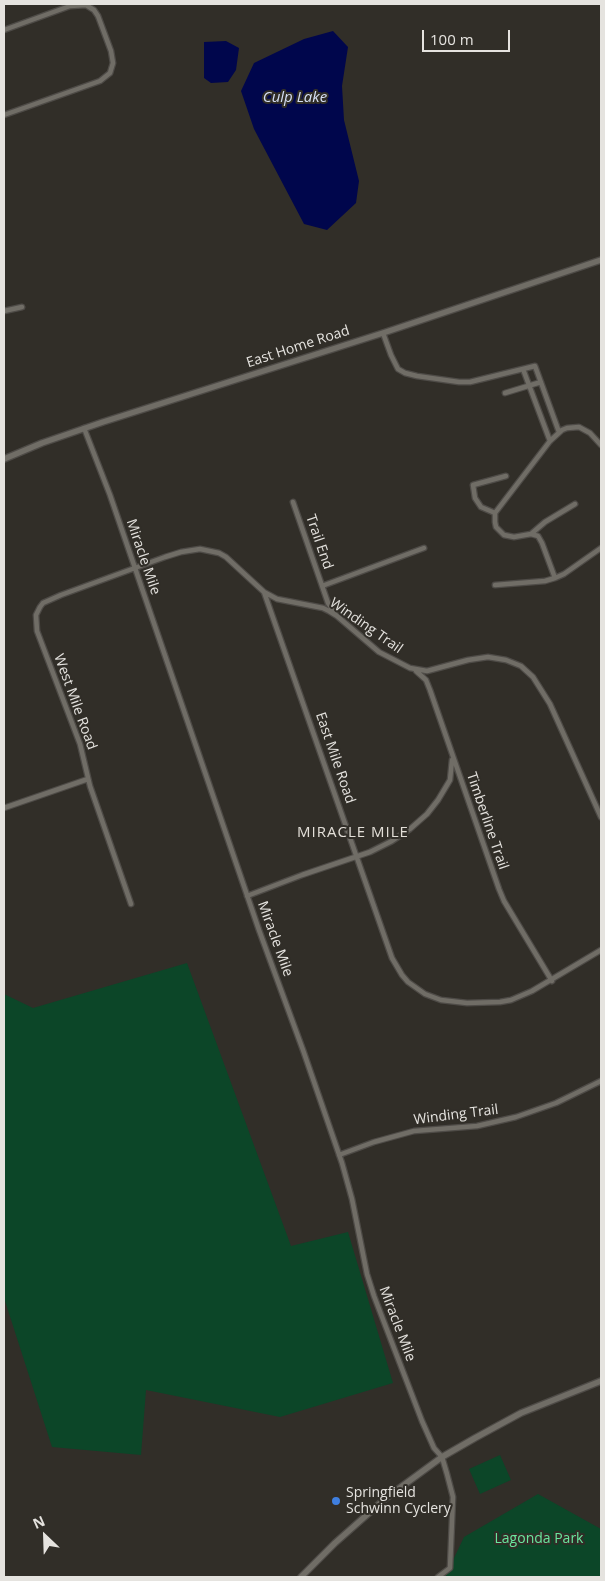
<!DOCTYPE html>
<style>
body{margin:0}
#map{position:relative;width:605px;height:1581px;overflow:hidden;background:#312e28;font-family:"Open Sans",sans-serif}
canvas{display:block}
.frame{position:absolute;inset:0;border:5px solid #e5e3df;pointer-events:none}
.north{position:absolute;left:20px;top:1511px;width:50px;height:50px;-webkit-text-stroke:4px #312e28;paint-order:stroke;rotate:336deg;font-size:14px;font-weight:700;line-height:20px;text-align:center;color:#e5e3df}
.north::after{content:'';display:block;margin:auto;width:18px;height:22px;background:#e5e3df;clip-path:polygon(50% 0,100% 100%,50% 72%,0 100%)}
.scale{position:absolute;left:422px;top:30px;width:88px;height:22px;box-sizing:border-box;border:2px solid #e5e3df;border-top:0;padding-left:6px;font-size:15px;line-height:18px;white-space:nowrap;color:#e5e3df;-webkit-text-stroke:4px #312e28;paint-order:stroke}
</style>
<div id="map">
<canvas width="605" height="1581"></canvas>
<div class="frame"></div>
<div class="north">N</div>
<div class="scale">100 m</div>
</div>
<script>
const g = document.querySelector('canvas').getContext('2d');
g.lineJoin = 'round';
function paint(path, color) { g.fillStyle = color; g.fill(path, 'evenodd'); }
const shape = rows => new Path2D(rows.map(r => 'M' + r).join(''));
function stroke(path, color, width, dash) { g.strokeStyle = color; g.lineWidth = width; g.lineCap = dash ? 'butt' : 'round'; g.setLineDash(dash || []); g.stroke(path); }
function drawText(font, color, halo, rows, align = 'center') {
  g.font = font + ' "Open Sans",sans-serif'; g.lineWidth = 4; g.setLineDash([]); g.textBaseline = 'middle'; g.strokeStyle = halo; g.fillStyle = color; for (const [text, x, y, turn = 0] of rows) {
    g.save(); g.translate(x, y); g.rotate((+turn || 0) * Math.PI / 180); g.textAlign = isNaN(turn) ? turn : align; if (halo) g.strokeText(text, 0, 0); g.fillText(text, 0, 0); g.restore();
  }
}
const green = shape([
 [187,963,291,1246,348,1232,393,1383,280,1417,146,1390,141,1455,52,1447,4,1298,4,994,33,1008],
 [500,1455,511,1480,480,1494,469,1469],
 [538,1494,601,1529,601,1577,445,1577,464,1537]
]);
const water = shape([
 [333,31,348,47,342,86,344,120,359,181,356,203,327,230,304,224,254,129,241,91,254,63,304,39],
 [226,41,239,48,236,70,228,82,211,83,204,78,204,42]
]);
const minor = shape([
 [4,30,70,6,86,5,94,10,98,16,111,51,113,63,110,73,100,81,4,115],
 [4,311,22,307],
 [383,333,391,355,398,369,405,373,417,376,459,382,470,382,535,366,559,432],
 [523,369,550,441],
 [505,393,541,382],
 [84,428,110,495,259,930,303,1050,342,1163,352,1199,367,1274,374,1296,422,1421,434,1448,442,1457,447,1474,453,1497,450,1568,438,1577],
 [293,502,328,603,335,613],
 [495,513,481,507,475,498,473,485,506,476],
 [531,534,545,522,575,504],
 [555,578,542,543,538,536,531,534,514,537,504,535,496,527,495,522,495,513,550,441,562,430,567,428,579,427,590,433,601,445],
 [495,585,545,581,555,578,564,574,601,548],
 [322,586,424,548],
 [264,592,277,599,323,608,329,611,337,616,379,652,410,668,427,671,468,660,488,657,506,660,521,666,533,677,550,704,601,817],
 [416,671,426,680,430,690,499,889,504,901,552,981],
 [4,808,88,779],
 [247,896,302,875,370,852,392,841,410,829,427,814,438,800,450,780,452,760],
 [131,904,90,786,80,744,37,631,36,615,40,607,43,603,61,595,165,557,181,552,200,549,219,553,226,557,264,592,392,958,402,975,408,982,425,994,441,1000,467,1003,500,1002,511,1000,532,991,601,950],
 [339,1155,374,1142,414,1131,477,1126,516,1117,556,1103,601,1081]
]);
const tertiary = shape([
 [4,459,42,443,103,422,383,333,601,260],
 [301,1577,335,1543,386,1498,442,1457,475,1438,521,1413,601,1381]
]);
const markers = [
 [336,1501,5,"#3f7fe0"]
];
const streetNames = [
 ["East Home Road",298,347,-18],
 ["Trail End",319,542,71],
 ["Miracle Mile",143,557,71],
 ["Winding Trail",366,626,35],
 ["West Mile Road",75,702,70],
 ["East Mile Road",335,758,71],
 ["Timberline Trail",487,821,71],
 ["Miracle Mile",275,939,70],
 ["Winding Trail",456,1115,-7],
 ["Miracle Mile",397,1324,69]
];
const poiNames = [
 ["Springfield",346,1493],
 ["Schwinn Cyclery",346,1509]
];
const parkNames = [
 ["Lagonda Park",539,1539]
];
const waterNames = [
 ["Culp Lake",295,98]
];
const neighbourhoodNames = [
 ["MIRACLE MILE",353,833]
];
paint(green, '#0c4628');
paint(water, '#00064c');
stroke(minor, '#4e4b47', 7);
stroke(tertiary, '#4e4b47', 8);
stroke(minor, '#706d66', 4.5);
stroke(tertiary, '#706d66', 5.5);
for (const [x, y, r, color] of markers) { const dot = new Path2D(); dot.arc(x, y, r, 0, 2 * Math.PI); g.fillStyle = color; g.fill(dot); stroke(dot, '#312e28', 2); }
drawText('14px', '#e5e3df', '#312e28', streetNames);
drawText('14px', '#e5e3df', '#312e28', poiNames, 'left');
drawText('14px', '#6ae79e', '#312e28', parkNames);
drawText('italic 15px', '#d5dff4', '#312e28', waterNames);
g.letterSpacing = '1px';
drawText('15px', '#e3dfd8', '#312e28', neighbourhoodNames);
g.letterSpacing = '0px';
</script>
